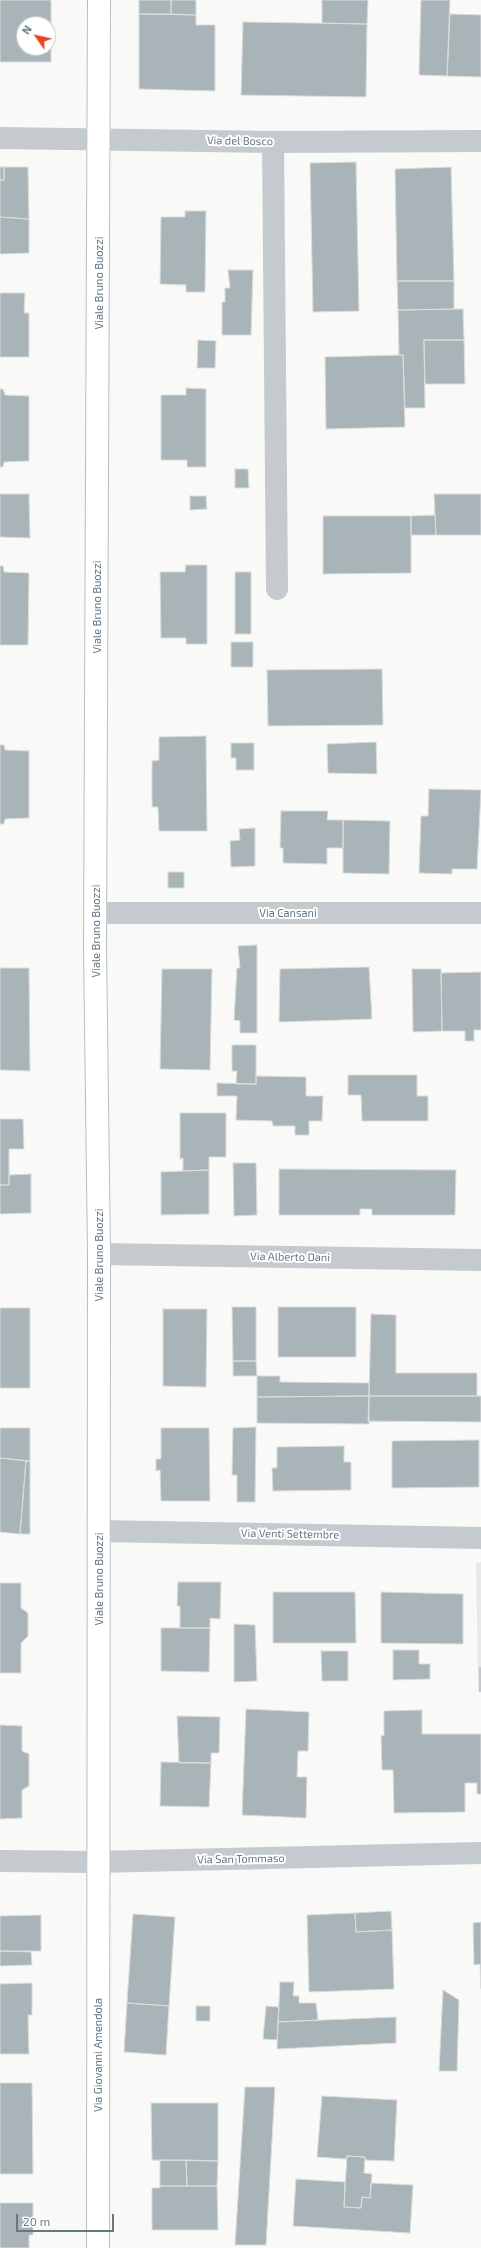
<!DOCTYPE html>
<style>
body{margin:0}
#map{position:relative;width:481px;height:2248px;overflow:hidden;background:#f9f9f7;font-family:"Exo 2",sans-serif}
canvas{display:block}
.north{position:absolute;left:16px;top:16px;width:40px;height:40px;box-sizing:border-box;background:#fff;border:1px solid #c1c9cd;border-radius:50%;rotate:304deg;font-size:11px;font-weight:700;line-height:16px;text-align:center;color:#637883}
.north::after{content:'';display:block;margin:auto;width:14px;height:18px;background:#ec4224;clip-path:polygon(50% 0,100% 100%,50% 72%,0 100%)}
.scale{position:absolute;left:16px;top:2214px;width:98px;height:18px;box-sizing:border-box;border:2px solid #637883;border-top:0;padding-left:5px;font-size:12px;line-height:14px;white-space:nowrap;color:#637883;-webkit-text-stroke:3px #fff;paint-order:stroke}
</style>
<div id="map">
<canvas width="481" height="2248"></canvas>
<div class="north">N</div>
<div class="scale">20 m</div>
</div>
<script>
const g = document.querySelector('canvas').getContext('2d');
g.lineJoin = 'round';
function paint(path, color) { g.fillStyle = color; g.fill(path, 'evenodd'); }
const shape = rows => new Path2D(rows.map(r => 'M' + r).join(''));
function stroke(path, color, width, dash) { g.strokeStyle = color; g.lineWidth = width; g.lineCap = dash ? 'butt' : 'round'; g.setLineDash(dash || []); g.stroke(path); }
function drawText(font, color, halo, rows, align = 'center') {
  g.font = font + ' "Exo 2",sans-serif'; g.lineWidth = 4; g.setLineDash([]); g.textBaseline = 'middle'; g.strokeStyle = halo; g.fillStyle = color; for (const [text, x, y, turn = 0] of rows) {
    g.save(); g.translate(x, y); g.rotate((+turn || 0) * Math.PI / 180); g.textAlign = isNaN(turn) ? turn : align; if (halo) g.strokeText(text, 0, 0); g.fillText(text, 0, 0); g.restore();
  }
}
const built = shape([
 [481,1562,481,1674,478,1674,476,1563]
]);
const building = shape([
 [0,0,51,0,51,62,0,62,0,0],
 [24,24,48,24,48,48,24,48,24,24],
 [139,0,171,0,171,14,139,14,139,0],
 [171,0,196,0,196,15,171,14,171,0],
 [322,0,368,0,367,24,322,23,322,0],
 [421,0,450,0,447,76,419,75,421,0],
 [139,14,196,15,196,25,215,25,215,91,139,89,139,14],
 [450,14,481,15,481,77,447,76,450,14],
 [243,22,367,24,366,97,241,95,243,22],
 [356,162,359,311,313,312,310,163,356,162],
 [0,167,4,167,4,180,0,180,0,167],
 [4,167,28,167,29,219,0,217,0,180,4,180,4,167],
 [451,167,454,281,397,281,395,169,451,167],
 [185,211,206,211,205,292,186,292,186,285,160,284,161,217,185,217,185,211],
 [0,217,29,219,29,253,0,254,0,217],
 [228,270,253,270,251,335,222,335,222,302,225,302,225,288,230,288,228,270],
 [397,281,454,281,454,309,398,310,397,281],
 [0,293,25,293,24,313,29,313,29,357,0,357,0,293],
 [463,309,464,340,424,340,425,408,405,408,403,355,399,355,398,310,463,309],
 [198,340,216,341,215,368,197,368,198,340],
 [424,340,464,340,465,384,425,384,424,340],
 [403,355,405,427,326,429,325,357,403,355],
 [186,388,206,389,206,467,187,467,187,460,161,460,161,395,186,395,186,388],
 [0,389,3,389,5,395,29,396,29,461,4,462,3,467,0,467,0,389],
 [235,469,248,469,249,488,235,488,235,469],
 [0,494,29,494,30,538,0,537,0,494],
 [434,494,481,494,481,535,436,535,434,494],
 [190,496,206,496,207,509,190,510,190,496],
 [435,515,436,535,411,535,411,516,435,515],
 [323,516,411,516,411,573,323,574,323,516],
 [186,565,207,565,207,644,186,644,186,638,161,638,160,572,185,572,186,565],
 [0,566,3,566,4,572,29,573,28,645,0,645,0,566],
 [235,572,251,572,251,634,235,634,235,572],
 [231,642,253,642,253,667,231,667,231,642],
 [382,669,383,725,268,726,267,670,382,669],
 [206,736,207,831,159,831,158,807,152,807,152,761,159,760,159,737,206,736],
 [376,742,377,774,328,773,327,744,376,742],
 [231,743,254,743,254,770,236,770,236,758,231,758,231,743],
 [0,745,4,745,5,750,29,751,29,818,5,819,4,824,0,824,0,745],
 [429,789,481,790,477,869,452,869,452,874,419,873,421,816,428,816,429,789],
 [281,811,328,811,327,820,343,820,343,848,327,848,327,864,283,863,283,848,280,848,281,811],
 [343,820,390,821,389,874,343,873,343,820],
 [255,828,255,866,231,867,230,841,240,840,239,829,255,828],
 [168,872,184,872,184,888,168,888,168,872],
 [257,945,257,1033,240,1033,240,1021,234,1020,237,968,240,968,238,946,257,945],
 [369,967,372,1019,279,1022,280,969,369,967],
 [0,968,29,968,30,1071,0,1070,0,968],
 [162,969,212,969,210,1070,160,1069,162,969],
 [412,969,441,969,442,1031,413,1032,412,969],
 [481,972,481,1030,474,1030,474,1041,465,1041,465,1031,442,1031,441,973,481,972],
 [232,1045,256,1045,256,1084,236,1084,237,1071,232,1071,232,1045],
 [348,1075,417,1075,417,1096,428,1096,428,1121,362,1121,361,1095,348,1095,348,1075],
 [256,1076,306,1077,306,1096,323,1096,322,1121,309,1121,309,1135,295,1135,295,1126,273,1126,272,1121,236,1120,237,1096,217,1096,217,1083,256,1084,256,1076],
 [180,1113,226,1113,226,1157,209,1157,209,1170,183,1171,183,1158,180,1159,180,1113],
 [0,1119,23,1119,24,1149,9,1149,9,1185,0,1185,0,1119],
 [233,1163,256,1163,257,1215,234,1216,233,1163],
 [279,1169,456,1170,455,1215,372,1215,372,1209,360,1209,360,1215,279,1215,279,1169],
 [209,1170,209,1214,161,1215,161,1172,209,1170],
 [31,1174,31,1213,0,1214,0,1185,9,1185,9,1175,31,1174],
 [232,1307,256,1307,256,1361,233,1361,232,1307],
 [278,1307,356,1307,356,1357,278,1357,278,1307],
 [0,1308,30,1308,30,1388,0,1388,0,1308],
 [163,1309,207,1309,206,1387,163,1386,163,1309],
 [371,1314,396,1315,396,1373,477,1373,477,1396,369,1396,371,1314],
 [233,1361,256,1361,257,1376,233,1376,233,1361],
 [257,1376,280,1376,280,1382,369,1383,369,1396,257,1397,257,1376],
 [369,1396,369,1424,257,1423,257,1397,369,1396],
 [369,1396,481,1396,481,1422,368,1421,369,1396],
 [256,1427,255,1502,237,1502,237,1475,232,1475,233,1428,256,1427],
 [0,1428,30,1428,30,1461,0,1458,0,1428],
 [161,1428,209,1428,210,1501,161,1501,160,1470,156,1471,156,1459,161,1459,161,1428],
 [479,1440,479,1487,392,1488,392,1441,479,1440],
 [344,1446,344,1462,351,1462,351,1490,273,1491,272,1468,277,1468,277,1447,344,1446],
 [0,1458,26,1461,20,1534,0,1532,0,1458],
 [26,1461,30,1461,30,1534,20,1534,26,1461],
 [178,1582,221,1582,220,1619,210,1618,210,1628,180,1628,180,1606,177,1606,178,1582],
 [0,1583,21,1583,21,1608,28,1613,28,1636,21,1643,21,1673,0,1673,0,1583],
 [273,1592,355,1592,356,1643,273,1643,273,1592],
 [381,1592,463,1594,463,1644,381,1643,381,1592],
 [234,1624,255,1625,257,1681,234,1682,234,1624],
 [161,1628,210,1628,209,1672,161,1671,161,1628],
 [393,1650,419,1650,419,1664,430,1664,430,1679,393,1680,393,1650],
 [321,1651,348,1651,348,1681,322,1681,321,1651],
 [479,1667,481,1667,481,1692,479,1692,479,1667],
 [246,1709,309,1712,308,1751,298,1751,297,1777,307,1777,306,1818,242,1815,246,1709],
 [422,1710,422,1734,481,1734,481,1794,477,1794,477,1783,465,1783,465,1812,394,1813,393,1770,382,1770,381,1735,384,1736,384,1711,422,1710],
 [177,1716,220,1717,219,1753,211,1753,211,1763,179,1763,177,1716],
 [0,1725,22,1726,22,1751,29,1754,29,1786,22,1790,22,1818,0,1819,0,1725],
 [161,1762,211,1763,209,1807,160,1806,161,1762],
 [391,1911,392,1930,356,1932,355,1913,391,1911],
 [355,1913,356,1932,392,1930,394,1989,309,1992,307,1915,355,1913],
 [133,1914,175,1917,169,2006,127,2003,133,1914],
 [41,1915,41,1951,0,1951,0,1916,41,1915],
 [481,1922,481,1989,480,1964,474,1965,473,1923,481,1922],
 [0,1951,31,1952,32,1965,0,1966,0,1951],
 [280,1982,294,1982,293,1996,299,1996,299,2003,316,2003,318,2020,278,2022,280,1982],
 [32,1983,32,2015,28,2015,29,2054,0,2054,0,1984,32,1983],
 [443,1990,459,2000,457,2071,439,2071,443,1990],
 [127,2003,169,2006,166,2055,124,2052,127,2003],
 [196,2006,210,2006,210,2021,196,2021,196,2006],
 [266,2006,279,2007,277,2040,263,2039,266,2006],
 [396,2017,396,2043,277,2049,278,2022,396,2017],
 [0,2083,32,2083,33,2174,0,2174,0,2083],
 [245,2087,275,2087,266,2245,235,2245,245,2087],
 [322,2096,397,2100,394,2161,365,2160,365,2157,347,2156,346,2159,317,2157,322,2096],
 [151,2103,218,2103,218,2161,152,2160,151,2103],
 [347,2156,365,2157,364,2173,372,2174,370,2198,362,2197,361,2208,344,2207,347,2156],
 [160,2160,186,2160,187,2186,160,2186,160,2160],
 [186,2160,218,2161,217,2186,187,2186,186,2160],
 [296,2179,345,2182,344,2207,361,2208,362,2197,370,2198,371,2183,413,2185,410,2233,293,2226,296,2179],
 [160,2186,217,2186,218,2230,152,2230,152,2188,160,2188,160,2186],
 [0,2203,33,2203,33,2235,29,2235,29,2248,0,2248,0,2203]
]);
const minor = shape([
 [0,138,273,142,481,141],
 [273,142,277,589],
 [96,913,481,913],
 [99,1254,481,1260],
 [99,1531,481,1538],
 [0,1861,97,1862,481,1853]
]);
const secondary = shape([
 [98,2248,99,1254,95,946,99,0]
]);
const streetNames = [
 ["Via del Bosco",240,141,1],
 ["Viale Bruno Buozzi",99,283,-90],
 ["Viale Bruno Buozzi",97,607,-90],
 ["Via Cansani",288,913],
 ["Viale Bruno Buozzi",96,931,-90],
 ["Viale Bruno Buozzi",99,1255,-90],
 ["Via Alberto Dani",290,1257,1],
 ["Via Venti Settembre",290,1534,1],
 ["Viale Bruno Buozzi",99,1579,-90],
 ["Via San Tommaso",241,1859,-1],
 ["Via Giovanni Amendola",98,2055,-90]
];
paint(built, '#e7e9e8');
paint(building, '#a9b4b9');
stroke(building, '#dbdbd9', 1);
stroke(secondary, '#b7bec1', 24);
stroke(minor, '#c4cacd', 22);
stroke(secondary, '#fff', 22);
drawText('11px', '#637883', '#fff', streetNames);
</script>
